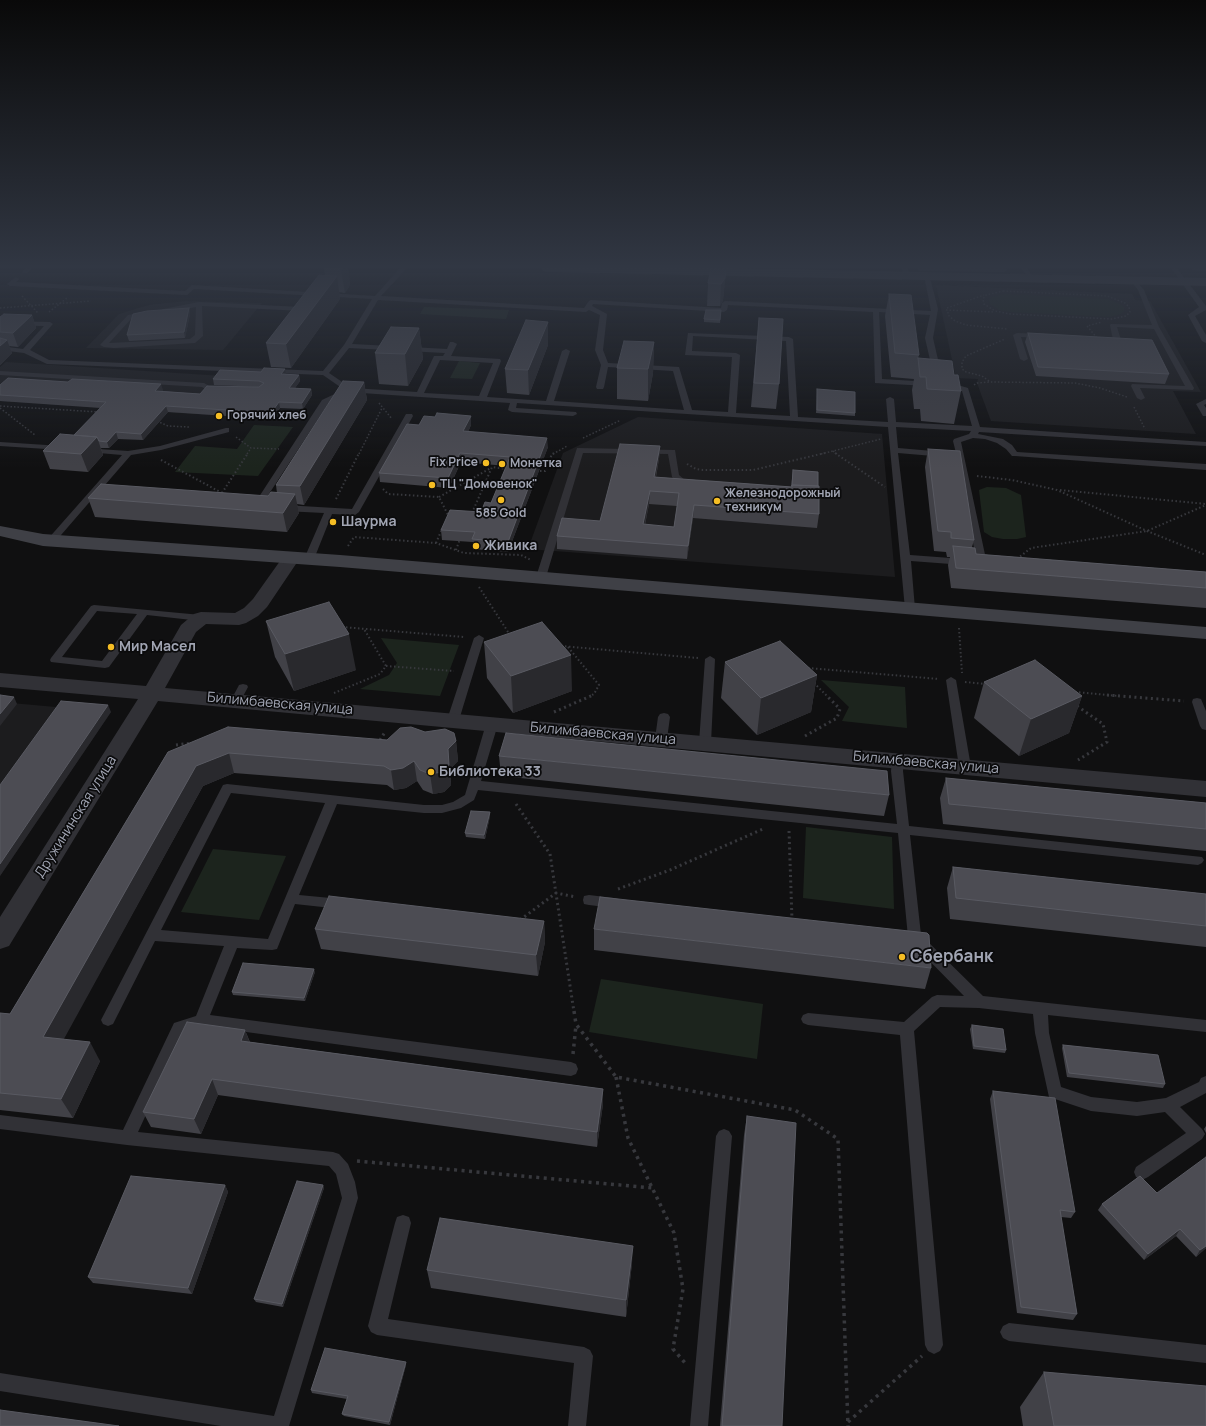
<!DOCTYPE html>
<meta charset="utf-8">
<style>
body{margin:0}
canvas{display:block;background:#101011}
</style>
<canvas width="1206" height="1426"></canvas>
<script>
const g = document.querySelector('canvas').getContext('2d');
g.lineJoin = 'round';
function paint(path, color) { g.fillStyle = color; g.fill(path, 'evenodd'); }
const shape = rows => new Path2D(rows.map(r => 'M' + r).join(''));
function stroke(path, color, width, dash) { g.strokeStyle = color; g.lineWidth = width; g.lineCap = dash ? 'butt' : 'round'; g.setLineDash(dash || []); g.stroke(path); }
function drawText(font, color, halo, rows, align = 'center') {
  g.font = font + ' Manrope,sans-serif'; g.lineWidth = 3.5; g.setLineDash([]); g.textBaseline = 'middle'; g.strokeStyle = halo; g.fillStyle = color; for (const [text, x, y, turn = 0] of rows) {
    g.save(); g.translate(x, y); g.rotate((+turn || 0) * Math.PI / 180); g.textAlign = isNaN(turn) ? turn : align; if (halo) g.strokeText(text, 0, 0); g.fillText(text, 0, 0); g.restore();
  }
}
const built = shape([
 [936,285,1132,294,1135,300,1150,301,1201,392,1173,391,1196,434,991,421,977,383,978,379,956,378],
 [185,301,262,303,223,350,86,348,119,314,149,305],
 [6,362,300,381,272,419,0,401,0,367],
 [638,417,882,434,895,577,528,549,563,453],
 [0,702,111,712,0,876]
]);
const green = shape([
 [1005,294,1108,299,1120,304,1124,307,1124,311,1121,314,1110,317,1010,312,999,310,990,304,989,300,992,297],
 [424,307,509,310,506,319,420,314],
 [459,361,480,363,472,379,450,378],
 [254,425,293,427,258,476,175,472,195,446,237,449],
 [987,487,1006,488,1021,495,1026,537,1017,539,1003,539,992,537,984,532,979,490],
 [381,638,459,645,440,696,360,689,389,675,397,663],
 [821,680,905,687,907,728,842,721,849,707],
 [806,827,892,837,894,909,803,898],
 [213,849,286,856,259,920,181,912],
 [601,979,763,1004,757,1059,589,1032]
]);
const pathFar3 = shape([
 [1003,291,1107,296,1125,303,1129,307,1130,312,1126,316,1112,319,1010,314,995,311,984,304,983,299,986,295,1003,291],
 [22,296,38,313],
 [0,308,91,301],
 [947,308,984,295],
 [946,310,995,312],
 [49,312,67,298],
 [948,312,948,315,955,321,966,325,1007,329],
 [1097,338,1087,326,1102,322],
 [989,381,982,376,966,372,962,369,962,362,966,356,1005,339],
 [974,385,977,383,990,382,1075,383,1100,388,1127,397],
 [379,403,392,419],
 [0,406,99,412],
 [1134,407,1145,429],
 [0,408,35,435],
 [157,421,168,426,189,427],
 [236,437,251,448,279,449],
 [583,438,621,420],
 [833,451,837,454],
 [247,454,251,448],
 [359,454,382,408],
 [553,454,567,446],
 [821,454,881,439]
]);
const pathFar2 = shape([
 [835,453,885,487],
 [161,460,222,493],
 [687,464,696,469,703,470,753,470,825,453],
 [536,471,545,471,552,454,555,453],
 [977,476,1012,480,1057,490,1147,531,1206,555],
 [383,489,388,494,439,497,448,515],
 [1060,490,1206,504],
 [222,493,248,453],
 [439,497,491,468],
 [336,499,359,453],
 [472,513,492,467,507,469],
 [436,543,442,529],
 [348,546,354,537,436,543,464,553,521,555,531,560],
 [456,550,460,539],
 [1017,559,1031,548,1147,531,1206,505],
 [479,587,510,635],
 [342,627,464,637],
 [959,628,962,673],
 [561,646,698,658],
 [568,647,599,685,594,694,590,696],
 [386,666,454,671],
 [808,668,939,679],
 [965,682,986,684],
 [814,683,827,696],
 [1075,692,1119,696],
 [334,693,380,674,386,666,364,629]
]);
const pathFar1 = shape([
 [1107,695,1184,701],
 [1077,706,1103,724,1107,742,1078,760],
 [554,712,593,695],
 [805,736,837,718,840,709,826,695],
 [380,740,385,732],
 [176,745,192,743],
 [516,804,550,854,574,1012],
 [789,831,792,920],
 [618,889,670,870,763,829],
 [520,920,556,893,576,897]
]);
const path = shape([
 [574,1011,576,1024,616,1077,795,1110,838,1139,848,1426],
 [573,1054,576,1025],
 [616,1077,628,1138,674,1233,683,1289,673,1349,686,1364],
 [357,1161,653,1188],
 [848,1422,922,1356]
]);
const lane = shape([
 [26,268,33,268,27,273,23,273,22,272,26,268],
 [400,268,407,268,381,296,584,308,589,301,591,300,721,308,722,303,725,301,931,311,924,275,929,274,938,309,933,338,939,364,945,372,944,374,938,374,931,364,925,338,930,315,879,312,882,379,931,382,932,384,928,386,875,383,873,312,728,305,727,310,724,312,593,304,592,306,607,314,603,350,608,363,679,367,692,410,728,412,732,357,685,355,688,333,789,337,793,339,798,417,888,422,886,399,890,397,894,399,896,422,972,426,962,391,944,386,943,384,947,382,968,388,980,427,1206,442,1206,446,979,432,978,434,1003,439,1012,445,1017,452,1206,464,1206,470,1015,456,1012,456,1006,449,997,443,985,439,973,438,961,442,987,564,982,567,977,564,957,458,898,453,910,555,964,559,969,562,964,565,911,561,915,609,910,612,905,609,888,427,517,403,516,408,576,412,577,414,573,416,512,412,508,410,510,403,347,392,347,395,328,404,261,506,257,509,253,506,322,400,341,391,346,391,323,375,47,364,24,353,0,350,0,346,23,349,44,326,0,325,0,321,50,322,53,324,52,325,30,350,49,360,323,371,344,345,372,299,194,289,187,295,10,286,7,284,16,277,19,279,16,282,185,291,192,285,375,296,400,268],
 [378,300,586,312,589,310,600,315,595,350,601,365,596,387,597,389,603,389,604,387,608,367,673,371,684,410,554,401,570,351,566,349,562,351,546,401,487,397,501,361,500,359,451,356,457,344,453,342,450,342,447,349,352,344,378,300],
 [693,336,786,341,790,416,736,413,740,355,736,353,692,351,693,336],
 [349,348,445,353,443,356,434,356,417,392,351,388,329,373,349,348],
 [440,360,493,363,479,396,424,393,440,360],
 [896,427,971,431,969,434,954,439,953,441,956,453,898,448,896,427],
 [901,268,907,268,910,275,909,276,905,276,901,268],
 [917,268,1006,268,1007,270,1004,272,920,271,918,270,917,268],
 [1021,268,1027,268,1033,277,1032,278,1028,278,1021,268],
 [1171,268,1177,268,1206,306,1206,310,1195,316,1206,335,1206,343,1202,341,1188,315,1199,307,1171,268],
 [1190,268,1206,268,1206,271,1193,270,1190,268],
 [1131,279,1135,279,1144,290,1159,327,1194,388,1193,390,1140,388,1145,398,1141,400,1137,398,1131,386,1132,384,1185,386,1154,329,1117,327,1121,340,1117,342,1113,340,1110,325,1111,324,1152,325,1138,290,1130,280,1131,279],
 [199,302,301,307,306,303,309,305,305,310,303,311,202,306,203,336,195,343,114,348,104,347,100,345,128,315,146,312,149,314,148,315,132,318,109,343,190,339,195,335,196,307,163,313,160,311,163,309,199,302],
 [1017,333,1043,334,1047,336,1043,338,1021,337,1028,359,1024,361,1020,359,1013,335,1017,333],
 [0,371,204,383,209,386,220,386,224,388,220,390,207,390,202,387,0,375,0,371],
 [1206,399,1206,404,1204,405,1206,408,1206,416,1203,416,1196,404,1206,399],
 [406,414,412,414,413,416,359,512,355,515,332,514,314,559,312,561,306,561,304,559,324,513,284,511,280,508,284,505,352,509,406,414],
 [226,428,229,428,229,432,161,450,131,455,98,493,108,494,109,496,108,498,93,498,55,542,52,543,47,540,122,455,87,452,83,450,84,448,128,451,160,446,226,428],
 [0,442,62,446,66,448,62,450,0,446,0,442],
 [577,448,675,450,679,475,692,486,691,488,685,488,679,485,672,477,668,454,583,453,546,577,544,579,538,579,536,577,577,448],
 [94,605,201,615,206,618,201,621,147,615,109,667,105,668,51,662,50,660,51,658,91,606,94,605],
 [97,611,137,614,102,661,62,657,97,611],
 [479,635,484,638,459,720,457,723,453,724,449,723,447,720,474,638,479,635],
 [710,656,715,659,711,743,709,746,705,747,701,746,699,743,705,659,710,656],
 [951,677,956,680,971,767,969,770,965,771,961,770,959,767,946,680,951,677],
 [243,684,247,685,248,687,241,700,240,703,236,704,232,703,231,700,238,687,239,685,243,684],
 [1197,698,1201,699,1206,711,1206,730,1202,729,1200,726,1192,702,1193,699,1197,698],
 [664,713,668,714,670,717,667,739,665,742,661,743,657,742,655,739,658,717,660,714,664,713],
 [492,720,496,721,498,724,481,781,897,824,891,771,892,761,894,758,898,757,902,758,904,761,903,771,909,826,1202,857,1204,860,1202,863,1198,865,910,835,921,935,983,996,1206,1020,1206,1032,1048,1015,1049,1033,1061,1087,1091,1097,1137,1102,1166,1098,1199,1082,1201,1078,1206,1076,1206,1093,1180,1107,1202,1129,1205,1134,1202,1139,1148,1177,1142,1180,1136,1177,1134,1172,1136,1167,1186,1133,1165,1112,1137,1116,1091,1111,1049,1097,1035,1033,1033,1014,979,1008,940,1007,914,1031,943,1345,940,1351,934,1354,928,1351,925,1345,900,1035,808,1025,803,1023,801,1019,803,1015,808,1013,904,1022,932,997,937,995,964,996,910,941,908,937,898,833,478,790,474,800,461,808,442,813,424,813,337,804,299,895,341,899,346,900,348,904,346,908,341,909,295,904,277,949,272,950,237,948,210,1015,571,1062,576,1064,578,1069,576,1074,571,1076,202,1026,184,1032,138,1132,333,1152,339,1154,348,1164,355,1182,358,1198,289,1426,221,1426,0,1391,0,1373,274,1416,342,1198,336,1174,329,1166,127,1145,0,1129,0,1115,123,1130,174,1023,196,1016,224,946,155,941,113,1024,108,1026,103,1024,101,1020,223,785,227,784,424,805,442,805,453,802,465,795,486,724,488,721,492,720],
 [231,793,325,803,268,939,161,930,231,793],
 [589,895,614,898,619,899,620,903,619,907,614,908,589,905,584,904,583,900,584,896,589,895],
 [724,1129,729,1131,732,1136,708,1426,690,1426,716,1136,719,1131,724,1129],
 [403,1215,409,1217,411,1223,388,1319,584,1347,590,1350,593,1356,586,1426,568,1426,574,1363,377,1335,371,1332,368,1326,395,1223,397,1217,403,1215],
 [1009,1323,1206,1345,1206,1363,1009,1341,1003,1338,1000,1332,1003,1326,1009,1323]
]);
const street = shape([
 [291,553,297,554,300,558,267,607,258,616,246,623,239,625,206,624,196,632,165,688,1206,781,1206,797,158,701,9,946,0,949,0,917,138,699,0,687,0,673,146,686,181,625,194,614,201,612,235,613,244,608,253,599,285,554,291,553]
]);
const secondary = shape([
 [541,268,731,268,1206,278,1206,286,547,272,543,271,541,268],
 [0,526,43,534,340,555,1206,627,1206,639,340,567,43,546,0,536,0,526]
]);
const wall = shape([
 [348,268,350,285,345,293,339,292,340,299,291,368,271,367,266,343,325,276,324,269],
 [726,270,723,300,720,306,707,306,708,283],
 [889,294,919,355,918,358,954,375,961,391,954,424,921,421,920,409,914,409,912,390,914,379,891,377,885,316],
 [189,308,190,314,185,338,129,341,127,335],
 [721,310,720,323,704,322,704,319],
 [32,315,36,328,18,347,9,346,12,353,0,365,0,317],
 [759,318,779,384,776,409,751,407],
 [419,328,423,359,408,386,379,384,375,353],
 [1028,333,1169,374,1165,384,1036,376,1025,342],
 [654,342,653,373,648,401,617,399,617,368],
 [548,345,529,395,507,393,505,369],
 [286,374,299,375,300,381,295,388,311,389,312,395,303,409,280,408,272,419,168,412,143,440,118,439,109,448,101,448,103,455,88,472,50,469,43,451,74,435,101,408,0,401,0,385,163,390,162,391,200,394,259,387,260,387,214,385,213,379],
 [364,382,367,400,304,505,297,504,299,513,287,532,95,517,88,498,268,496,277,493,276,485],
 [817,389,855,413,855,416,816,413],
 [435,417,471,425,468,432,548,447,508,552,473,549,473,542,442,540,441,530,481,512,491,503,507,466,461,462,449,488,380,482,379,473,419,425],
 [660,446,659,459,656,477,791,487,793,470,818,486,819,514,817,528,693,518,687,559,557,549,557,536,600,521],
 [649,504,677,506,674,527,645,525],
 [928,449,974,540,972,547,976,554,1206,572,1206,608,951,588,948,565,950,557,947,557,946,552,934,551,925,467],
 [266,621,356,670,294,691,275,657],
 [484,642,572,691,513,713,487,678],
 [725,662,817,675,811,712,757,735,721,698],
 [984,682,1082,696,1069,733,1019,756,974,718],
 [425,732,456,741,458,761,450,769,451,785,444,792,433,794,423,790,417,781,406,788,394,790,387,785,234,773,203,786,63,1039,100,1061,73,1118,0,1110,0,1013,10,1014,168,752,387,740],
 [499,756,889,795,884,816,501,776],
 [946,778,1206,803,1206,851,943,824,940,798],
 [490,812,490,816,485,839,466,837,465,833],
 [953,867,1206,894,1206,947,950,919,947,888],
 [544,921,545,942,538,976,321,949,315,929],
 [594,929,931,968,925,989,594,950],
 [315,972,305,1001,233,995,232,992],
 [972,1025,1006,1050,1005,1053,973,1049,970,1029],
 [245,1030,250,1042,603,1089,603,1104,597,1147,218,1095,201,1134,151,1127,143,1112],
 [1063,1045,1165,1084,1163,1088,1067,1077,1062,1048],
 [993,1091,1075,1212,1071,1218,1061,1217,1077,1314,1073,1320,1017,1313,990,1099],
 [747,1116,782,1426,720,1426,744,1135],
 [1206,1126,1206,1133,1204,1129],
 [1140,1176,1206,1248,1196,1257,1176,1236,1144,1260,1098,1210,1102,1204],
 [225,1185,228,1192,192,1294,93,1283,88,1277],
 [323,1185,324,1188,283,1307,256,1302,254,1299],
 [632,1263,626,1317,431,1288,427,1270],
 [406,1365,390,1425,344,1416,342,1414,347,1399,312,1393,311,1390],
 [1044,1372,1206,1426,1023,1426,1020,1407]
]);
const shadedWall = shape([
 [343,268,348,268,350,285,345,293,341,270],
 [726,270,723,300,720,306,721,284],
 [337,276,340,299,291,368,286,344],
 [189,308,190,314,185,338,184,332],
 [32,315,36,328,18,347,13,333],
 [548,322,548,345,529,395,528,370],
 [419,328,423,359,408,386,405,354],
 [7,340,12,353,0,365,0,346],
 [654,342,653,373,648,401,648,369],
 [285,369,286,375,281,374],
 [299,375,300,381,291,394,289,388],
 [364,382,367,400,304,505,300,486],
 [161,384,163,390,157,397,155,391],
 [311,389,312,395,303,409,302,403],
 [279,402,280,408,272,419,271,413],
 [166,406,168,412,143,440,141,434],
 [471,416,471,425,464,441,463,431],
 [116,432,118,439,109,448,107,442],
 [97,437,103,455,88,472,81,454],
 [547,438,548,447,508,552,508,542],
 [660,446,659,459,653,490,654,477],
 [460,453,461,462,449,488,448,478],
 [650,491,649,504,642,538,643,524],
 [295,494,299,513,287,532,283,513],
 [694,505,693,518,687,559,688,546],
 [349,634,356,670,294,691,285,654],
 [571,655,572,691,513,713,511,676],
 [817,675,811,712,757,735,761,698],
 [1082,696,1069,733,1019,756,1031,719],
 [14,697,17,704,0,726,0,714],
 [108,705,111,712,0,876,0,864],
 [456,741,458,761,450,769,451,785,444,792,433,794,430,774,448,749],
 [229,753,234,773,203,786,54,1057,43,1037,196,766],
 [414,761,417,781,406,788,394,790,391,770],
 [490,812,490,816,485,839,484,835],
 [544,921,545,942,538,976,536,955],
 [314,969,315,972,305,1001,304,998],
 [245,1030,251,1046,241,1041],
 [90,1042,100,1061,73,1118,61,1099],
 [212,1079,218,1095,201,1134,194,1119],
 [603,1089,603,1104,597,1147,597,1132],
 [225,1185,228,1192,192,1294,188,1288],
 [323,1185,324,1188,283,1307,282,1304],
 [1180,1229,1176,1236,1144,1260,1148,1254],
 [633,1246,632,1263,626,1317,626,1300],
 [1206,1246,1206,1248,1196,1257,1200,1250],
 [406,1362,406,1365,390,1425,389,1422]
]);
const building = shape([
 [325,268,343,268,341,270,324,269,325,268],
 [711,269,726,270,725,278,721,284,708,283,711,269],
 [319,275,337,276,286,344,266,343,319,275],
 [889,294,911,295,919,355,895,353,889,294],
 [189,308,184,332,127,335,133,314,147,311,189,308],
 [706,310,721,310,720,320,704,319,706,310],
 [4,314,32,315,13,333,0,332,0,317,4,314],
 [759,318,783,319,779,384,754,383,759,318],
 [526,320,548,322,528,370,505,369,526,320],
 [391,327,419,328,405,354,375,353,391,327],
 [1028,333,1152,340,1169,374,1038,367,1028,333],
 [0,338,7,340,0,346,0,338],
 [624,341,654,342,648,369,617,368,624,341],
 [918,358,952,361,954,375,958,375,961,391,927,389,926,377,920,377,918,358],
 [264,368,285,369,281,374,299,375,289,388,311,389,302,403,279,402,271,413,166,406,141,434,116,432,107,442,99,441,97,437,74,435,106,402,0,395,0,385,8,378,68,382,72,379,161,384,155,391,200,394,207,386,259,387,264,383,259,381,213,379,220,370,261,372,264,368],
 [343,381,364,382,300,486,276,485,343,381],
 [817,389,855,392,855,413,817,410,817,389],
 [437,413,471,416,463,431,547,438,508,542,472,539,475,532,441,530,450,510,481,512,485,502,491,503,510,457,460,453,448,478,379,473,407,424,419,425,424,416,435,417,437,413],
 [60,434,97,437,81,454,43,451,60,434],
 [620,444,660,446,654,477,792,487,792,485,819,486,819,514,694,505,688,546,557,536,562,518,600,521,620,444],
 [650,491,679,493,674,527,643,524,650,491],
 [928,449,960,451,974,540,951,538,951,532,938,531,928,449],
 [793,470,818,472,818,486,792,485,792,486,793,470],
 [101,484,268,496,271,492,295,494,283,513,88,498,101,484],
 [953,546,975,548,976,554,1206,572,1206,588,956,568,953,546],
 [329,602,349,634,285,654,266,621,329,602],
 [542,622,571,655,511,676,484,642,542,622],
 [780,641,817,675,761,698,725,662,780,641],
 [1035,660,1082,696,1031,719,984,682,1035,660],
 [0,695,14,697,0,714,0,695],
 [61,701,108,705,0,864,0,785,61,701],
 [228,727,387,740,400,728,411,727,425,732,445,729,454,733,456,741,448,749,449,765,442,772,430,774,420,770,414,761,403,768,391,770,384,766,229,753,196,766,43,1037,90,1042,61,1099,0,1093,0,1013,10,1014,168,752,228,727],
 [506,733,887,771,889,795,499,756,506,733],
 [946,778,1206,803,1206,829,949,804,946,778],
 [471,811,490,812,484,835,465,833,471,811],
 [953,867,1206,894,1206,926,956,898,953,867],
 [329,896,544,921,536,955,315,929,329,896],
 [600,897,927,933,929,935,931,968,594,929,600,897],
 [243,963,314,969,304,998,232,992,243,963],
 [187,1022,245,1030,241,1041,603,1089,597,1132,212,1079,194,1119,143,1112,187,1022],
 [972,1025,1003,1029,1006,1050,974,1046,972,1025],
 [1063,1045,1158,1055,1165,1084,1069,1073,1063,1045],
 [993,1091,1055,1098,1075,1212,1060,1210,1077,1314,1021,1307,993,1091],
 [747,1116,796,1123,782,1426,722,1426,747,1116],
 [1206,1157,1206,1246,1200,1250,1180,1229,1148,1254,1102,1204,1140,1176,1157,1193,1206,1157],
 [131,1176,225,1185,188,1288,88,1277,131,1176],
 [297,1181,323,1185,282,1304,254,1299,297,1181],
 [440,1218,633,1246,626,1300,427,1270,440,1218],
 [325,1348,406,1362,389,1422,342,1414,348,1396,311,1390,325,1348],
 [1044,1372,1206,1386,1206,1426,1054,1426,1044,1372],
 [0,1410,119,1426,0,1426,0,1410]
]);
const markers = [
 [219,416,4,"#f5bd24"],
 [486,463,4,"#f5bd24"],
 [502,464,4,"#f5bd24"],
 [432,485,4,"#f5bd24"],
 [501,500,4,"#f5bd24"],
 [717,501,4,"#f5bd24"],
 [333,522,4,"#f5bd24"],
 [476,546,4,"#f5bd24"],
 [111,647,4,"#f5bd24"],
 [431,772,4,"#f5bd24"],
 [902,957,4,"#f5bd24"]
];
const farPoinames = [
 ["Горячий хлеб",227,416],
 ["Fix Price",478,463,"right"],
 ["Монетка",510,464],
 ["ТЦ \"Домовенок\"",440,485],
 ["Железнодорожный",725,494],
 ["техникум",725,508],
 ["585 Gold",501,514,"center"]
];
const poiNames = [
 ["Шаурма",341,522],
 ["Живика",484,546],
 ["Мир Масел",119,647],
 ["Библиотека 33",439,772]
];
const streetNames = [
 ["Билимбаевская улица",280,704,5],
 ["Билимбаевская улица",603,734,5],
 ["Билимбаевская улица",926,763,5],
 ["Дружининская улица",76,817,-58]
];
const nearPoinames = [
 ["Сбербанк",910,957]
];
paint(built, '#1c1c1e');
paint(green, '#1c241d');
stroke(pathFar3, '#37383d', 1.5, [1.5, 2]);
stroke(pathFar2, '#37383d', 2, [1.5, 2.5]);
stroke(pathFar1, '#37383d', 3, [2, 3.5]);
stroke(path, '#37383d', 3.5, [3, 4.5]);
paint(lane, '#313136');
paint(street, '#313136');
paint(secondary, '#3f4046');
paint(wall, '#414147');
paint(shadedWall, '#29292d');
paint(building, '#4c4c53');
stroke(building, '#595a62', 1);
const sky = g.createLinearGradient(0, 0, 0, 468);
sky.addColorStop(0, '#090909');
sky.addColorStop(0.57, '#313743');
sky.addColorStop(1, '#31374300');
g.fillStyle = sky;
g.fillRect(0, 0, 1206, 468);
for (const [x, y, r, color] of markers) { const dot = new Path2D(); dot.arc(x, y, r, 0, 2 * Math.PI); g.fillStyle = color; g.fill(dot); stroke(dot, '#0b0b0c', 1.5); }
drawText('bold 12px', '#a1a5b3', '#0b0b0c', farPoinames, 'left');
drawText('bold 14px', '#a1a5b3', '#0b0b0c', poiNames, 'left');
drawText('14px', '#a1a5b3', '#0b0b0c', streetNames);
drawText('bold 17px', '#a1a5b3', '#0b0b0c', nearPoinames, 'left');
</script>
